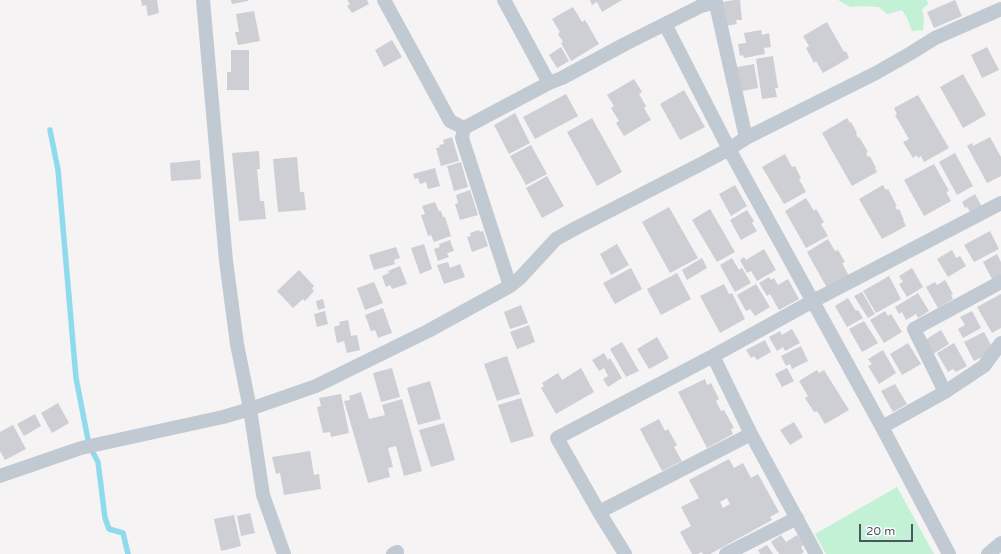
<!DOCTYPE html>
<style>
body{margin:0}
#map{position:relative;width:1001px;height:554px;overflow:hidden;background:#f5f3f3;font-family:"Varela Round",sans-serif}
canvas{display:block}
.scale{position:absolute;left:859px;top:524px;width:54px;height:18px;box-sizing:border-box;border:2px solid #4a5661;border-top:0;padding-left:5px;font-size:12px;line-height:14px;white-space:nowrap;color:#4a5661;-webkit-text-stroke:3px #fff;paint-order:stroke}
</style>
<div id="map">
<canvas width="1001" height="554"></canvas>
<div class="scale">20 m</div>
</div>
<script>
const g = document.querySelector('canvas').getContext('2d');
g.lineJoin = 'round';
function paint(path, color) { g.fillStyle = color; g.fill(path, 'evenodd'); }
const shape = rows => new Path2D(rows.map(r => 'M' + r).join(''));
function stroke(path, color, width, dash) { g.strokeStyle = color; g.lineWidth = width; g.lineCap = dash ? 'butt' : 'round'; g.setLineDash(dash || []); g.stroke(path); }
const green = shape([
 [838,0,927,0,928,4,922,9,924,20,923,30,912,31,907,18,902,10,887,14,879,7,863,6,850,7],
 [897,487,934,554,826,554,815,534]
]);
const stream = shape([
 [50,130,58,170,76,378,89,445,98,462,105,518,109,529,123,533,128,554]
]);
const building = shape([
 [141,0,157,0,159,13,148,16,146,5,142,6],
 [231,0,248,0,248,1,232,4],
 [347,0,367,0,369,4,352,13,347,6,350,4],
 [590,0,622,0,602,12,597,2,592,5],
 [734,0,740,0,742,20,736,20,737,24,726,26,722,2],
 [955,0,962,16,934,28,927,12],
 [573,7,582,22,585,20,599,44,571,61,561,43,563,42,558,34,560,32,552,19],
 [254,11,260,41,238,45,235,32,239,32,236,14],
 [827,22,844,52,846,51,849,58,823,73,816,61,814,63,806,48,809,46,803,36],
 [761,30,762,35,769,33,771,47,764,48,765,54,744,58,743,55,740,56,738,44,746,43,744,33],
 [392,40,402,57,384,67,375,50],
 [561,47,569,61,557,68,549,55],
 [987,47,999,70,982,78,971,55],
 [231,50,249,50,249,90,227,90,227,72,231,72],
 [773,56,778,88,775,88,777,97,762,99,756,59],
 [754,64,758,88,742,91,737,67],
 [963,74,986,115,963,128,940,87],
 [634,79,642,92,639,94,646,106,644,108,651,120,624,136,616,123,619,121,611,108,614,106,607,95],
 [684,90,705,127,680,140,660,104],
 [566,94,578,116,535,139,523,117],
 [918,95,949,148,924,162,921,156,918,158,917,155,913,158,903,142,909,139,895,115,897,114,894,108],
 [515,113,530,143,509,154,494,125],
 [592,118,622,172,597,186,567,132],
 [847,118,850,123,851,122,857,133,856,134,858,138,859,137,868,152,866,153,868,157,870,156,876,168,875,168,877,172,852,186,822,133],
 [452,137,459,161,441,166,436,148,440,147,439,145,444,144,443,140],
 [990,137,1001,157,1001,176,987,183,967,146,972,143,973,146],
 [531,145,547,174,526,185,510,156],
 [259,151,260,169,257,169,260,201,264,201,266,219,239,221,232,153],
 [955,153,973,186,957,195,939,162],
 [785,154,792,167,795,166,801,178,799,179,806,192,784,204,762,167],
 [297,157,300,192,304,192,306,210,278,212,273,159],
 [200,160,201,179,171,181,170,163],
 [461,162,468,187,454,191,447,166],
 [934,164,949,191,946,192,951,201,924,216,904,180],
 [435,168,440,186,428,189,426,182,420,184,418,178,415,179,413,174],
 [547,176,564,206,542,218,526,188],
 [735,185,747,206,731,216,719,194],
 [883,185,886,190,888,189,897,206,895,206,897,210,899,209,904,220,903,220,906,226,882,239,859,199],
 [470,190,478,215,460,220,455,204,458,203,456,195],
 [975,194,982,207,971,213,967,207,965,208,962,202],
 [806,198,814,211,816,209,824,222,821,224,828,236,806,248,785,211],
 [435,202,439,211,441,211,443,217,445,217,451,236,434,242,431,235,428,236,421,215,425,214,422,206],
 [669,207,698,258,670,273,642,222],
 [710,209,735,252,717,262,692,220],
 [747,210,754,221,752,223,757,231,741,240,730,220],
 [479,230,480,232,483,231,488,246,472,252,467,237,471,236,470,233],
 [990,231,999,249,974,262,964,245],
 [828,239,835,251,838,250,845,262,842,263,849,276,827,288,807,252],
 [450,240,454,251,447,253,449,257,438,261,434,249,440,247,439,244],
 [424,244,432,269,420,274,411,248],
 [617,244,629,265,611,275,600,254],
 [396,247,400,258,394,260,395,264,374,270,369,255],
 [764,249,776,270,757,281,751,271,747,273,740,260,744,257,746,260],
 [952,250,956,258,960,256,966,266,948,277,937,259],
 [997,254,1001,262,1001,277,993,281,983,262],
 [702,258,707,268,687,280,682,270],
 [732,258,739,270,742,268,751,283,735,292,720,265],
 [448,262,450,268,460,264,465,277,444,284,437,265],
 [400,266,407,284,392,289,390,285,386,287,382,276,389,273,388,271],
 [631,268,642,289,615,304,603,283],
 [912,268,923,287,907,297,899,284,903,282,899,276],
 [299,270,314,286,312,289,314,291,305,301,303,299,293,308,277,291],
 [677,273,691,299,661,315,647,289],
 [889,276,901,299,876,313,863,291],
 [769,277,771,280,774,278,778,285,788,279,799,299,779,310,770,294,767,296,759,283],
 [945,280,953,294,951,295,953,299,938,308,926,287,935,282,937,285],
 [374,282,383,303,365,310,357,288],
 [724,284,729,294,732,293,745,319,720,333,700,296],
 [756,284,770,307,755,316,750,309,746,311,737,295],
 [862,292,875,314,868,318,854,296],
 [918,293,929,311,918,318,916,314,906,320,902,312,899,314,895,307],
 [1001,294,1001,328,992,333,977,307],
 [848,298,856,311,858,310,863,318,847,327,835,306],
 [323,299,325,308,318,310,316,301],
 [521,305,528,323,510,329,504,312],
 [383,308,392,333,378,338,375,330,371,331,365,315],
 [325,311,328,324,317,327,314,314],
 [885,311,888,316,891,314,902,332,884,343,870,320],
 [972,311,981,328,963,338,958,329,965,325,960,317],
 [348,320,351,336,357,335,360,350,347,353,344,341,337,343,334,327,340,325,339,322],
 [864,321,878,343,862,352,849,329],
 [529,325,535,342,517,349,510,332],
 [792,329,800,343,785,351,783,347,777,351,769,337,780,331,782,335],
 [941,330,949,344,933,354,925,340],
 [984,332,991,345,984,356,974,361,964,342],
 [657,337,669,358,649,369,637,349],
 [765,340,771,352,757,360,754,356,751,358,746,350],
 [622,342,639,371,626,377,610,349],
 [908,343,921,364,902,375,890,354],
 [954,343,967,366,956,372,953,369,948,372,937,353],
 [801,346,808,361,792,369,790,364,786,366,781,356],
 [883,350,896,373,879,384,868,366,872,364,868,359],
 [604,353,608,360,610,358,622,378,608,387,603,379,608,376,604,368,599,371,592,360],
 [507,356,520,394,497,401,484,364],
 [392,368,400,397,381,402,373,373],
 [581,368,594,392,556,414,541,388,544,386,542,383,558,373,562,380],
 [787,368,794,381,782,387,775,374],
 [817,370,819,373,824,370,849,410,825,424,817,411,814,412,805,398,808,396,799,381],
 [705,379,707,385,711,383,719,399,716,401,721,411,724,410,734,428,731,429,733,434,707,448,678,392],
 [430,381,441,419,418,425,407,388],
 [895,384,907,404,893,412,881,391],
 [361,392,369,419,385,415,382,405,402,399,422,471,404,476,396,446,388,448,393,467,388,468,390,477,368,483,344,401,350,400,349,396],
 [341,394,349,433,331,437,330,432,323,433,317,407,321,406,319,398],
 [521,398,534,436,511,443,498,405],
 [58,403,69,423,52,433,41,413],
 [35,414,41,426,24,436,17,424],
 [659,419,665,431,668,429,677,445,674,447,682,461,662,471,640,429],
 [794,422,803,437,790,445,780,430],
 [444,423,455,460,431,467,419,430],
 [13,425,26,449,5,460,0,451,0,432],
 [310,451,314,475,319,474,321,489,284,495,280,473,276,474,272,457],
 [729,459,734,468,743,463,751,478,758,474,779,512,770,517,772,520,710,554,703,554,701,552,698,554,692,554,680,532,691,526,681,507,699,498,689,480],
 [727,498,730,504,723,508,720,502],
 [250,513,255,533,241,536,237,516],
 [234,515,241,546,221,551,214,519],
 [781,535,786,542,797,535,804,545,801,547,804,552,801,554,779,554,771,542],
 [767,545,773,554,760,554,758,550]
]);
const minor = shape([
 [203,0,226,261,237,344,250,409,263,495,284,554],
 [384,0,450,121,464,128],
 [504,0,549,83],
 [715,0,746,138],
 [665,24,729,149,882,427,949,554],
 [510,286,462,138,464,128,549,83,562,78,625,44,701,6,716,2],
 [713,356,751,434,816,554],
 [945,392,914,329,1001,282],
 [882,427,945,392,984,366,1001,343],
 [0,476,81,448,223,417,250,409,316,386,428,331,510,286,520,278,556,239,576,228,701,164,729,149,746,138,876,73,911,53,935,38,1001,9],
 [599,512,751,434],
 [393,554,397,552],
 [625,554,599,512,557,438,713,356,813,301,1001,203],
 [726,554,797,518],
 [988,554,1001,543]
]);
paint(green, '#c3f1d5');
stroke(stream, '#90daee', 5.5);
paint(building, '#cdcfd5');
stroke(minor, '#c1cad2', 14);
</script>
